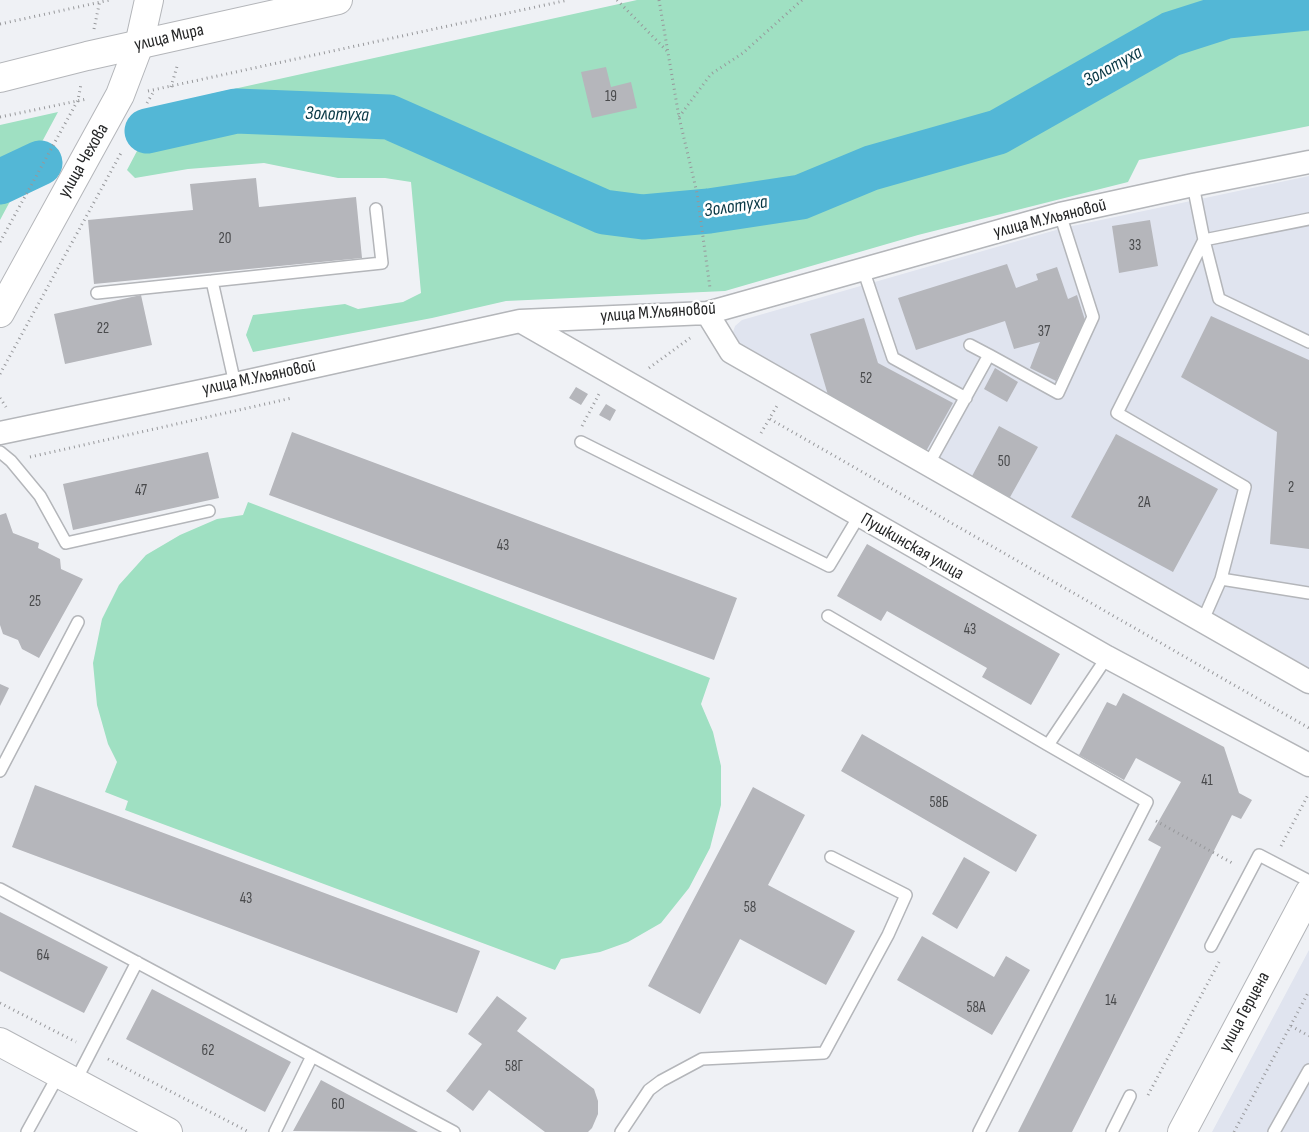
<!DOCTYPE html>
<meta charset="utf-8">
<style>
body{margin:0}
canvas{display:block;background:#eff1f5}
</style>
<canvas width="1309" height="1132"></canvas>
<script>
const g = document.querySelector('canvas').getContext('2d');
g.lineJoin = 'round';
function paint(path, color) { g.fillStyle = color; g.fill(path, 'evenodd'); }
const shape = rows => new Path2D(rows.map(r => 'M' + r).join(''));
function stroke(path, color, width, dash) { g.strokeStyle = color; g.lineWidth = width; g.lineCap = dash ? 'butt' : 'round'; g.setLineDash(dash || []); g.stroke(path); }
function drawText(font, color, halo, rows, align = 'center') {
  g.font = font + ' "Sofia Sans Condensed",sans-serif'; g.lineWidth = 5; g.setLineDash([]); g.textBaseline = 'middle'; g.strokeStyle = halo; g.fillStyle = color; for (const [text, x, y, turn = 0] of rows) {
    g.save(); g.translate(x, y); g.rotate((+turn || 0) * Math.PI / 180); g.textAlign = isNaN(turn) ? turn : align; if (halo) g.strokeText(text, 0, 0); g.fillText(text, 0, 0); g.restore();
  }
}
const built = shape([
 [1309,176,1309,676,738,352,732,335,735,326,742,320,1063,228],
 [1309,950,1309,1132,1212,1132]
]);
const green = shape([
 [637,0,1309,0,1309,126,1139,160,1128,182,918,235,725,291,506,301,432,318,253,352,246,335,253,315,345,304,358,309,403,302,421,293,411,182,385,178,338,178,264,163,188,169,135,178,127,170,156,115,211,94],
 [58,112,0,220,0,125],
 [248,502,710,678,701,704,713,732,721,766,721,805,710,848,689,888,661,923,628,942,600,952,561,959,555,970,125,810,128,801,105,792,117,762,108,744,97,705,93,663,102,619,119,585,146,555,180,535,217,519,243,515]
]);
const river = shape([
 [147,131,236,111,389,117,604,212,643,217,709,211,801,197,871,168,998,132,1171,34,1227,16,1309,8],
 [0,182,40,163]
]);
const building = shape([
 [606,67,611,87,631,82,637,108,592,118,581,72],
 [256,178,259,207,356,197,362,258,94,284,88,220,193,210,190,184],
 [1150,220,1158,266,1119,273,1112,226],
 [1007,264,1016,288,1038,280,1036,274,1057,267,1068,299,1077,295,1085,320,1056,381,1030,368,1040,342,1014,349,1005,321,916,350,898,298],
 [141,295,152,345,65,364,54,314],
 [1211,316,1309,360,1309,549,1270,544,1277,432,1181,377],
 [864,318,878,363,953,403,925,453,828,395,810,334],
 [995,368,1018,382,1007,402,984,389],
 [576,387,588,394,581,405,569,398],
 [606,404,616,410,610,421,599,415],
 [999,426,1038,447,1009,499,971,478],
 [292,432,737,598,714,660,269,495],
 [1116,434,1218,489,1173,572,1071,517],
 [208,452,219,498,73,530,63,484],
 [6,513,13,533,39,543,38,548,60,559,61,569,83,579,39,658,22,649,18,640,3,634,0,625,0,515],
 [867,544,1060,654,1031,705,982,677,987,668,887,611,881,621,837,596],
 [0,684,9,688,0,706],
 [1123,693,1224,747,1239,793,1252,800,1241,819,1232,815,1072,1132,1018,1132,1161,847,1148,840,1181,782,1136,758,1124,780,1079,755,1107,702,1116,706],
 [862,734,1037,835,1016,872,841,771],
 [35,785,480,951,457,1013,12,847],
 [753,787,805,815,768,885,855,931,826,985,740,939,700,1014,648,986],
 [964,857,990,872,957,929,932,914],
 [0,912,108,967,84,1013,0,971],
 [922,936,994,977,1006,956,1030,970,992,1035,897,980],
 [152,989,291,1062,265,1112,126,1039],
 [497,996,527,1018,517,1031,594,1089,598,1101,598,1114,592,1128,588,1132,545,1132,489,1090,473,1111,446,1091,482,1044,468,1034],
 [321,1080,418,1132,293,1131]
]);
const path = shape([
 [617,0,667,51],
 [659,0,679,117,697,193,710,288],
 [0,24,110,0],
 [94,29,100,0],
 [171,87,178,63],
 [148,91,568,0],
 [147,103,154,91],
 [0,117,87,99],
 [679,117,711,74,743,53,802,0],
 [0,242,78,100,81,84],
 [649,368,690,338],
 [0,374,121,153],
 [0,398,6,407],
 [770,419,1309,728],
 [582,426,599,394],
 [761,433,778,404],
 [30,457,292,398],
 [1156,821,1234,864],
 [1281,846,1309,793],
 [0,1003,76,1042],
 [1291,1026,1309,1036],
 [108,1059,249,1132],
 [1148,1095,1219,962],
 [1234,1132,1309,991]
]);
const service = shape([
 [1193,185,1204,240,1219,299,1309,342],
 [863,269,893,358,966,398],
 [97,293,212,281],
 [970,345,989,355],
 [235,384,212,281,382,263,376,209],
 [581,442,829,566,859,516],
 [0,452,11,461,40,496,66,543,209,511],
 [928,465,989,355,1058,393,1093,317,1060,214],
 [1221,579,1309,593],
 [828,616,1048,745,1107,657],
 [1203,620,1221,579,1245,487,1117,413,1204,240,1309,219],
 [0,771,78,622],
 [0,889,454,1132],
 [1211,946,1259,855,1309,881],
 [75,1082,137,962],
 [27,1132,59,1074],
 [275,1132,312,1056],
 [621,1132,649,1090,661,1081,702,1059,824,1053,888,935,906,895,831,857],
 [979,1132,1147,802,1048,745],
 [1112,1132,1130,1096],
 [1274,1132,1309,1070]
]);
const minor = shape([
 [707,313,731,352,1309,682],
 [520,321,1107,657,1309,765],
 [0,433,235,384,520,321,707,313,1060,214,1193,185,1309,162]
]);
const tertiary = shape([
 [0,313,120,95,139,45,149,0],
 [0,1042,168,1132]
]);
const secondary = shape([
 [0,78,87,56,338,0],
 [1182,1132,1309,893]
]);
const numberNames = [
 ["19",611,97],
 ["20",225,239],
 ["33",1135,246],
 ["22",103,329],
 ["37",1044,332],
 ["52",866,379],
 ["50",1004,462],
 ["2",1291,488],
 ["47",141,491],
 ["2А",1144,503],
 ["43",503,546],
 ["25",35,602],
 ["43",970,630],
 ["41",1207,781],
 ["58Б",939,803],
 ["43",246,899],
 ["58",750,908],
 ["64",43,956],
 ["14",1111,1001],
 ["58А",976,1008],
 ["62",208,1051],
 ["58Г",514,1067],
 ["60",338,1105]
];
const streetNames = [
 ["улица Мира",169,38,-13],
 ["улица Чехова",84,161,-60],
 ["улица М.Ульяновой",1050,219,-14],
 ["улица М.Ульяновой",658,313,-4],
 ["улица М.Ульяновой",259,378,-12],
 ["Пушкинская улица",912,547,30],
 ["улица Герцена",1245,1012,-62]
];
const waterNames = [
 ["Золотуха",1113,67,-29],
 ["Золотуха",337,115,2],
 ["Золотуха",736,207,-8]
];
paint(built, '#e0e4ef');
paint(green, '#9fe0c2');
stroke(river, '#53b7d6', 45);
paint(building, '#b5b6bb');
stroke(service, '#b4b6ba', 14);
stroke(minor, '#b4b6ba', 25);
stroke(tertiary, '#b4b6ba', 30);
stroke(secondary, '#b4b6ba', 30);
stroke(path, '#97989b', 3, [1, 4]);
stroke(service, '#fff', 11);
stroke(minor, '#fff', 22);
stroke(tertiary, '#fff', 28);
stroke(secondary, '#fff', 28);
drawText('15px', '#494a4c', null, numberNames);
drawText('18px', '#252627', '#fff', streetNames);
drawText('italic 19px', '#093845', '#fff', waterNames);
</script>
